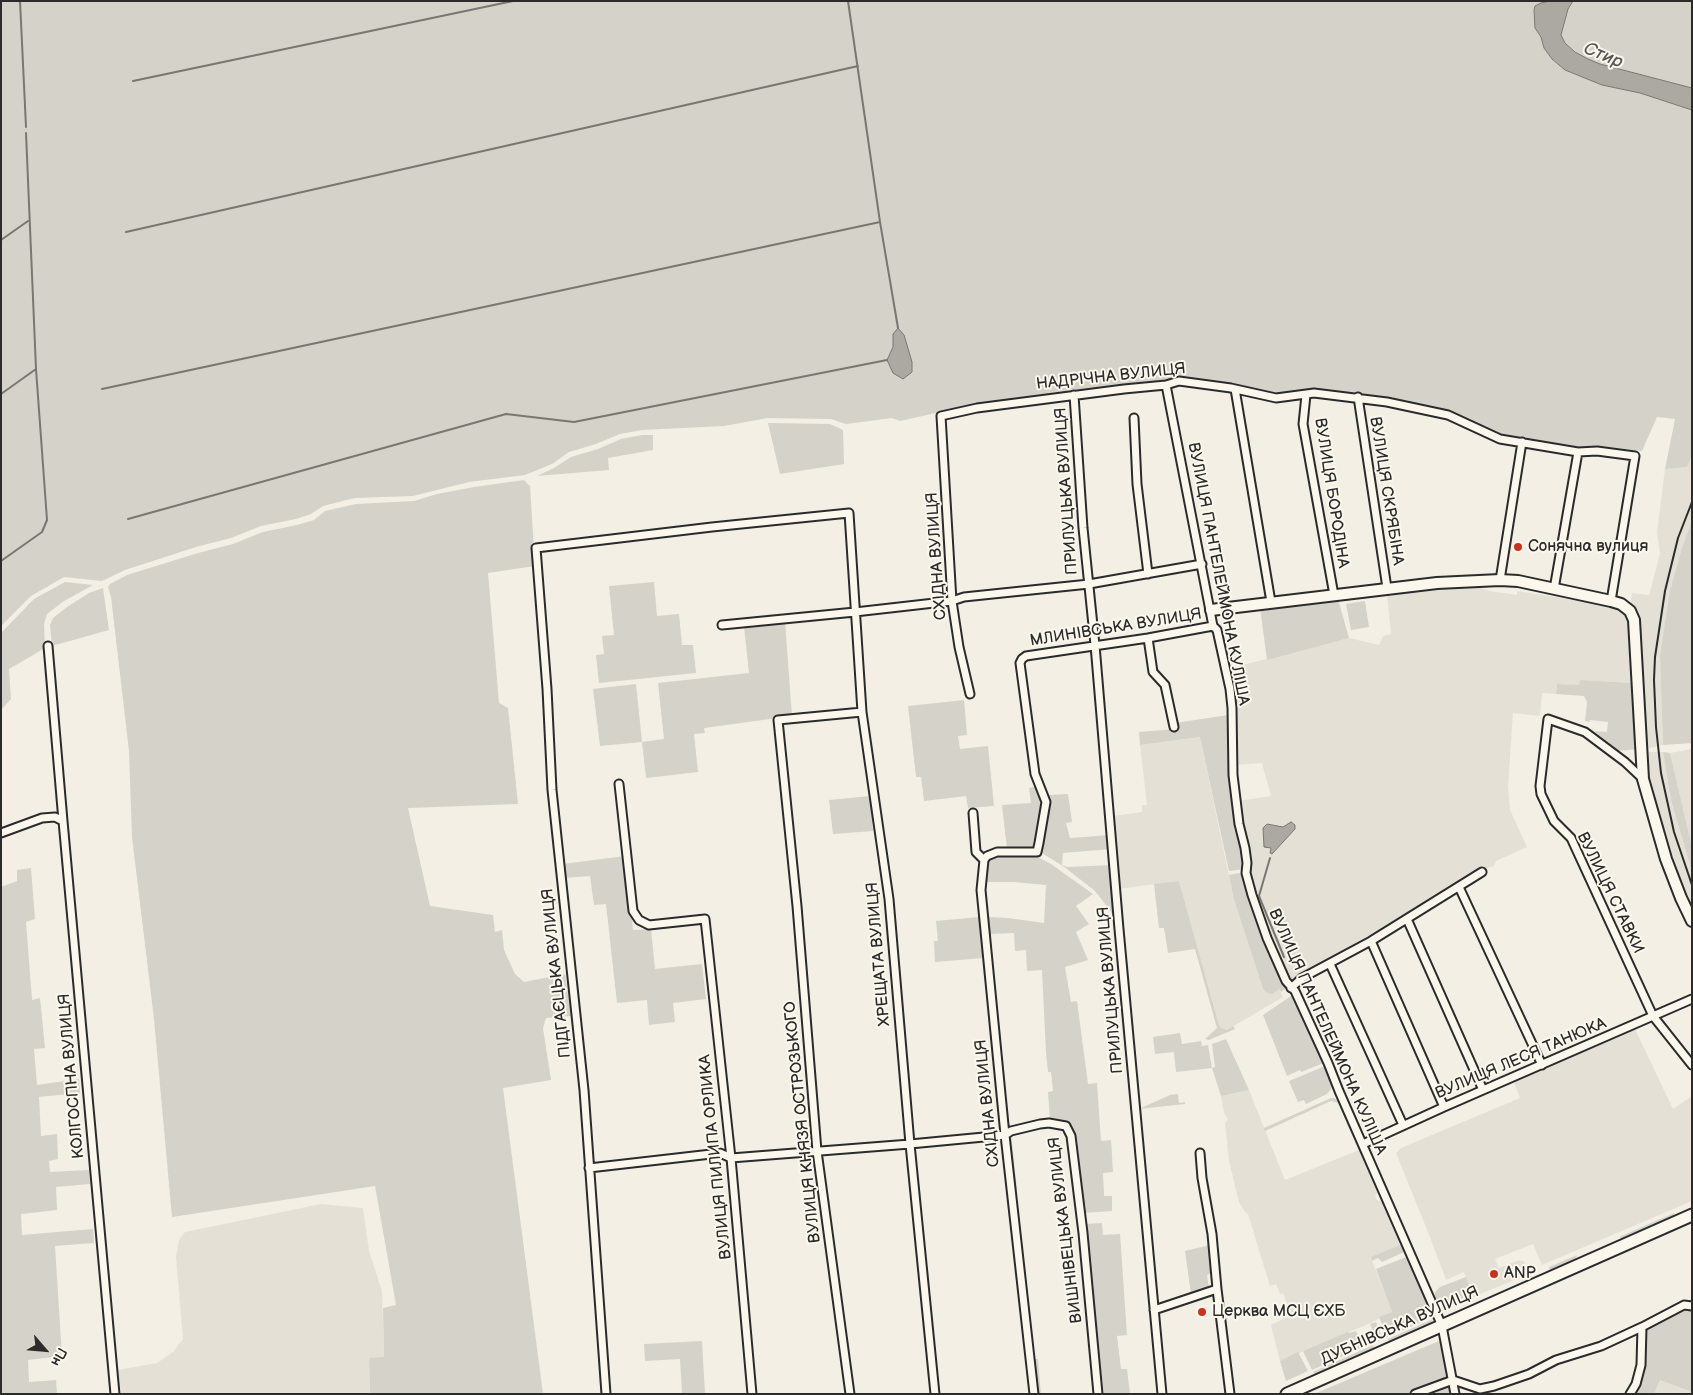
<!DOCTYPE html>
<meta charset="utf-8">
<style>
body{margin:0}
#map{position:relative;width:1693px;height:1395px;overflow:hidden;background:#f3efe4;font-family:"Balsamiq Sans",sans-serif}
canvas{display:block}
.frame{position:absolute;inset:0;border:2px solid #2b2b2b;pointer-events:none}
.north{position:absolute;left:20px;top:1325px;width:50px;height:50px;-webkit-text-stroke:4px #fbf7ec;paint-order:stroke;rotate:117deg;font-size:14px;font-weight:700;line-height:20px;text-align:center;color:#2b2b2b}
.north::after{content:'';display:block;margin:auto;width:18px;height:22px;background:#2b2b2b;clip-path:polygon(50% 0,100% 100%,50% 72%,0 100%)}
</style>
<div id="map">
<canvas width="1693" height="1395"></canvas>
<div class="frame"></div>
<div class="north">Пн</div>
</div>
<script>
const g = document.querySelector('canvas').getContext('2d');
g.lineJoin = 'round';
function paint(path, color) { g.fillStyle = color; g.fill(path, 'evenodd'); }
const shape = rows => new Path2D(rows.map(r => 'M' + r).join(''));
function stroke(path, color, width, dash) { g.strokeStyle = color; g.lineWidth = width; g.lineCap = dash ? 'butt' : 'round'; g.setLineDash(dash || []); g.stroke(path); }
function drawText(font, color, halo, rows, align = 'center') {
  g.font = font + ' "Balsamiq Sans",sans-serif'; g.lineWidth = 4; g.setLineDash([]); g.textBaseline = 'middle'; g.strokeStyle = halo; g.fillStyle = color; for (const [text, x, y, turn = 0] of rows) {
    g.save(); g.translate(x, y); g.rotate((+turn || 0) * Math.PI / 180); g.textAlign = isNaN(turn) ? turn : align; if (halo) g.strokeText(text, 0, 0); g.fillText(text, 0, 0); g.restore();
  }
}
const built = shape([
 [1692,454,1692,520,1682,548,1660,656,1663,745,1645,749,1630,605,1632,593,1649,595,1660,554,1657,533,1665,469,1686,467],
 [1475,586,1490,591,1517,595,1517,591,1607,605,1621,609,1629,617,1633,683,1580,680,1579,685,1557,684,1556,694,1542,693,1540,716,1513,713,1508,786,1510,810,1527,847,1496,861,1494,866,1482,869,1289,982,1269,938,1248,873,1238,801,1271,796,1262,763,1234,765,1234,708,1231,668,1349,638,1379,645,1383,636,1391,634,1387,594],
 [1291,822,1295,825,1295,829,1272,854,1270,853,1271,848,1264,846,1263,828,1267,824,1283,827],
 [1200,737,1234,900,1263,989,1279,989,1283,997,1227,1030,1221,1028,1219,1025,1179,881,1118,889,1113,816,1142,812,1142,805,1147,805,1140,745],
 [1692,749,1692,847,1670,753],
 [1645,752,1663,752,1671,802,1692,872,1692,914,1669,858,1647,774],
 [1635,1029,1673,1109,1692,1096,1692,1201,1542,1265,1533,1244,1495,1259,1499,1268,1519,1260,1525,1262,1522,1272,1524,1276,1473,1297,1464,1272,1446,1280,1430,1237,1396,1153,1401,1148,1520,1098,1514,1082],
 [1249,1090,1285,1180,1359,1150,1376,1189,1377,1194,1375,1195,1377,1200,1382,1202,1400,1245,1371,1258,1392,1312,1366,1325,1280,1361,1271,1325,1291,1315,1283,1293,1280,1294,1276,1284,1270,1286,1248,1214,1245,1212,1239,1202,1229,1161,1225,1123,1228,1119,1224,1113,1221,1096],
 [321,1204,363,1208,369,1251,382,1291,384,1358,369,1358,370,1394,121,1394,118,1370,157,1363,173,1352,183,1339,176,1257,179,1240,185,1232],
 [1660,1380,1692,1392,1692,1394,1654,1394]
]);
const green = shape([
 [1,1,1550,1,1541,3,1535,6,1534,10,1535,28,1541,37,1544,48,1552,59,1565,70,1602,85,1640,93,1692,110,1692,454,1687,467,1665,469,1675,419,1657,417,1642,451,1598,446,1579,447,1504,435,1452,413,1389,399,1355,393,1314,390,1276,395,1182,379,1074,390,976,404,900,421,892,418,846,424,831,419,768,418,724,426,642,430,620,434,596,444,569,452,552,464,525,475,469,482,413,496,355,498,323,506,311,514,296,519,261,526,231,538,196,547,125,570,102,581,64,577,31,596,1,626],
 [1573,1,1692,1,1692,88,1600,64,1588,59,1576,52,1565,43,1561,36,1568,9],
 [768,423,830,424,843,430,844,464,780,474],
 [642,435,653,435,653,450,608,458,609,470,537,476,554,468,571,457,598,449,621,439],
 [524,480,530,486,535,566,488,573,499,703,508,708,518,804,408,808,430,906,493,915,495,932,502,930,504,950,515,974,524,982,565,974,571,1016,546,1018,543,1028,551,1080,503,1088,543,1394,370,1394,369,1358,384,1357,383,1308,396,1305,375,1186,172,1217,154,1019,132,837,129,751,111,597,108,587,110,584,127,575,198,553,233,544,263,532,297,525,314,520,325,511,356,504,414,501,437,494,474,487],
 [1692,520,1692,743,1663,745,1660,656,1670,591,1682,548],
 [65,582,93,585,64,601,47,614,44,624,45,648,9,669,11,699,1,710,1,633,34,599],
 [654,582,657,616,679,614,682,645,693,645,696,673,599,683,596,655,604,654,602,636,614,635,609,586],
 [103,588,109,630,52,646,50,625,53,618,67,607,89,593],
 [1338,599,1349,638,1267,660,1260,607],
 [1365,601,1369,627,1351,630,1346,604],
 [785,621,792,716,704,728,705,733,694,734,698,772,646,778,642,742,600,746,593,689,636,684,642,742,664,739,658,683,749,673,744,626],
 [1580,680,1633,683,1639,749,1617,751,1594,731,1607,732,1608,722,1590,720,1589,722,1585,721,1587,702,1584,696,1556,694,1557,684,1579,685],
 [964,700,967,735,958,736,960,749,988,746,994,806,968,808,966,796,924,801,921,777,916,777,908,706],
 [1227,708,1231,714,1245,869,1229,871,1200,737,1140,745,1139,732,1176,729,1175,723,1228,715],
 [1663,752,1670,753,1692,847,1692,872,1671,801],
 [1043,786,1045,786,1049,795,1068,794,1072,822,1066,823,1070,838,1110,835,1111,849,1063,853,1062,865,1067,867,1113,865,1116,921,1109,909,1095,891,1063,866,1040,852,1047,802],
 [1034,787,1038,789,1044,802,1035,847,1031,849,1007,849,1002,805,1031,803,1029,788],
 [870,796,873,831,833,834,829,800],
 [1016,854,1032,854,1051,864,1093,894,1076,906,1089,924,1076,932,1088,960,1065,967,1071,1002,1077,1001,1088,1084,1097,1083,1101,1141,1111,1140,1113,1172,1103,1173,1104,1196,1112,1196,1112,1211,1083,1213,1073,1135,1050,1120,1048,1092,1053,1091,1051,1072,1048,1072,1046,1053,1042,970,1027,971,1026,950,1015,951,1014,933,990,934,989,917,1008,918,1044,923,1046,885,1013,882,987,882,988,860,992,856],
 [625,856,633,930,651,929,655,969,702,964,706,999,673,1003,675,1022,649,1025,647,1000,617,1003,606,904,594,905,590,876,564,878,563,864],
 [31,868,35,919,26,922,32,1000,40,998,45,1048,34,1049,37,1085,79,1079,80,1093,39,1097,41,1136,57,1134,58,1159,49,1161,50,1172,89,1170,90,1184,56,1187,57,1210,21,1214,22,1235,93,1229,94,1243,55,1246,62,1356,28,1360,29,1382,56,1380,57,1394,1,1394,1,887,17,881,17,870],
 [1239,873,1246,878,1287,988,1281,992,1279,989,1272,994,1266,992,1263,989,1234,900,1229,875],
 [1179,881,1219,1025,1221,1028,1227,1030,1233,1026,1235,1029,1209,1040,1205,1039,1217,1028,1195,949,1168,953,1164,928,1159,928,1154,884],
 [979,917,983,958,935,962,934,941,938,941,936,921],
 [1291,996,1294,996,1324,1063,1301,1072,1300,1070,1287,1076,1263,1015],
 [1180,1033,1182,1044,1201,1041,1202,1046,1208,1045,1212,1068,1215,1067,1212,1044,1226,1039,1249,1090,1221,1096,1212,1068,1176,1072,1174,1052,1155,1054,1153,1037],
 [1325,1066,1333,1084,1331,1089,1327,1094,1306,1104,1304,1100,1298,1102,1289,1081],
 [1178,1094,1179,1103,1185,1102,1185,1104,1139,1109,1170,1095],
 [1331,1098,1334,1098,1341,1102,1348,1118,1345,1119,1338,1103,1331,1101,1265,1131,1264,1128],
 [1346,1122,1350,1122,1365,1156,1363,1159],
 [1008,1134,1011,1134,1017,1190,1014,1190],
 [1674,1213,1675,1216,1624,1239,1619,1237],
 [1102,1223,1103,1235,1120,1234,1127,1335,1117,1336,1121,1369,1127,1369,1130,1394,1100,1394,1084,1224],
 [1210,1245,1212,1273,1207,1275,1209,1288,1191,1294,1185,1251],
 [1400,1245,1404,1252,1382,1262,1378,1258,1372,1261,1371,1257],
 [1577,1255,1575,1260,1550,1271,1549,1267],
 [1021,1257,1023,1257,1034,1354,1032,1355],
 [1406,1257,1409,1257,1433,1313,1433,1317,1387,1337,1379,1317,1392,1312,1376,1269],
 [1466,1277,1473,1297,1441,1311,1434,1300,1435,1292,1440,1287],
 [1684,1308,1692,1309,1692,1392,1660,1380,1654,1394,1637,1394,1644,1367,1646,1328],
 [1433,1319,1431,1323,1389,1342,1388,1339],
 [1376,1322,1383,1339,1378,1341,1370,1324],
 [1356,1331,1363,1347,1312,1370,1303,1351,1348,1332,1349,1333],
 [702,1341,705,1394,682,1394,680,1359,645,1361,644,1344],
 [1439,1341,1452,1394,1314,1394],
 [1373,1345,1374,1348,1315,1374,1313,1372],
 [1298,1352,1308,1371,1286,1381,1280,1361],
 [1033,1359,1038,1359,1041,1394,1037,1394]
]);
const water = shape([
 [1550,1,1573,1,1568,9,1561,35,1565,43,1575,52,1588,59,1600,64,1692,88,1692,110,1640,93,1602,85,1565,70,1552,59,1544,48,1541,37,1535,28,1534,10,1535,6,1541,3,1550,1],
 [898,328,904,335,912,362,912,372,903,379,893,373,887,360,893,347,893,334,898,328],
 [1291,822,1295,825,1295,829,1272,854,1270,853,1271,848,1264,847,1263,828,1267,824,1283,827,1291,822]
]);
const stream = shape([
 [20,1,26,127],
 [848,1,880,222,898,328],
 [133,81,513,1],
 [126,232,858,66],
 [1,240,28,221],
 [102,389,880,222],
 [1,394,36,369],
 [128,519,506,414,574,422,887,360],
 [1,561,42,532,47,520,36,369,26,133],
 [1270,858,1259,896,1284,957]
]);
const street = shape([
 [1166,385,1213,626,1217,630,1230,689,1232,708,1233,775,1239,824,1245,848,1247,863,1246,873,1252,895,1267,938,1286,981,1295,991,1328,1063,1339,1091,1442,1326,1455,1394],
 [1235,389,1271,602],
 [1074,395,1083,528,1095,645,1119,929,1162,1394],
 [1306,395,1303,424,1334,595],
 [1358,397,1387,588],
 [1134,418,1137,484,1148,574],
 [1500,580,1522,442],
 [1554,589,1578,452],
 [722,625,855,612,952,601,964,597,1089,584,1202,564],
 [1148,638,1153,672,1165,685,1174,727],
 [48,646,63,821],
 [970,694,959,647,952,601,941,416,977,408,1124,389,1166,385,1179,381,1231,388,1276,398,1314,393,1387,402,1448,415,1500,439,1578,452,1597,451,1635,456,1611,601],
 [1643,779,1625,762,1585,732,1548,719,1540,786,1541,794,1554,821,1571,838,1653,1016,1692,1065],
 [619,784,633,911,639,920,649,925,705,919,731,1158,752,1394],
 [973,813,976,852,984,860,981,890,1005,1135,1034,1394],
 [1,833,42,818,55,817,63,821,115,1394],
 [984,860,987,856,997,852,1037,852,1039,843,1046,802,1035,774,1020,663,1022,659,1026,656,1148,638,1213,626],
 [1459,887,1542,1065],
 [1407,919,1483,1090],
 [1371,941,1444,1107],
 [1330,964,1403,1125],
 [1291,988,1302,978,1371,941,1482,872],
 [1363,1144,1444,1107,1692,999],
 [1200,1153,1202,1178,1212,1234,1217,1289],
 [589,1168,720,1153,731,1158,910,1144,1005,1135,1011,1131,1040,1124,1049,1123,1066,1126,1071,1136,1083,1233,1098,1394],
 [1154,1310,1217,1289,1230,1394],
 [606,1394,584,1090,552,790,547,689,536,548,712,527,849,513,862,712,889,899,910,1144,935,1394],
 [850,1394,817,1151,797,906,778,720,862,712],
 [1415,1394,1453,1380,1480,1389,1494,1386,1529,1374,1556,1360,1601,1346,1642,1327,1684,1305,1692,1306],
 [1630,1394,1636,1384,1641,1365,1642,1327]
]);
const secondary = shape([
 [1211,610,1437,583,1500,580,1518,581,1611,601,1621,604,1630,611,1634,620,1643,779,1666,859,1681,898,1692,921]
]);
const primary = shape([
 [1287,1394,1692,1215]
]);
const rail = shape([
 [1692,502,1678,538,1665,591,1655,657,1654,680,1656,727,1661,773,1674,832,1692,885]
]);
const markers = [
 [1518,547,5,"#c8321e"],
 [1494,1274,5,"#c8321e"],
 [1202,1312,5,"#c8321e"]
];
const streetNames = [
 ["НАДРІЧНА ВУЛИЦЯ",1111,377,-6],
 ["ПРИЛУЦЬКА ВУЛИЦЯ",1067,491,-94],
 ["ВУЛИЦЯ СКРЯБІНА",1386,491,81],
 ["ВУЛИЦЯ БОРОДІНА",1331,493,81],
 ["СХІДНА ВУЛИЦЯ",937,556,-94],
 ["ВУЛИЦЯ ПАНТЕЛЕЙМОНА КУЛІША",1218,574,79],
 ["МЛИНІВСЬКА ВУЛИЦЯ",1116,628,-9],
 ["ВУЛИЦЯ СТАВКИ",1610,893,64],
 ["ХРЕЩАТА ВУЛИЦЯ",879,954,-95],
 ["ПІДГАЄЦЬКА ВУЛИЦЯ",557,973,-96],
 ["ПРИЛУЦЬКА ВУЛИЦЯ",1111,990,-95],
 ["ВУЛИЦЯ ПАНТЕЛЕЙМОНА КУЛІША",1327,1032,66],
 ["ВУЛИЦЯ ЛЕСЯ ТАНЮКА",1521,1059,-23],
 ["КОЛГОСПНА ВУЛИЦЯ",72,1076,-95],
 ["СХІДНА ВУЛИЦЯ",988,1103,-96],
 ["ВУЛИЦЯ КНЯЗЯ ОСТРОЗЬКОГО",803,1122,-96],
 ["ВУЛИЦЯ ПИЛИПА ОРЛИКА",716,1157,-96],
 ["ВИШНІВЕЦЬКА ВУЛИЦЯ",1066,1230,-97],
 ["ДУБНІВСЬКА ВУЛИЦЯ",1400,1326,-24]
];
const poiNames = [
 ["Сонячна вулиця",1528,547],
 ["ANP",1504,1274],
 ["Церква МСЦ ЄХБ",1212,1312]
];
const waterNames = [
 ["Стир",1603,56,22]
];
paint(built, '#e4e0d6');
paint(green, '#d5d2c9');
paint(water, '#aca9a2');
stroke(water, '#787772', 1);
stroke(stream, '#787772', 2);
stroke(street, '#2b2b2b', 11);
stroke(secondary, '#2b2b2b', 14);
stroke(primary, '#2b2b2b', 15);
stroke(street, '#fbf7ec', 7);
stroke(secondary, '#fbf7ec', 10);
stroke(primary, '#fbf7ec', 11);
stroke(rail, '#2b2b2b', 2);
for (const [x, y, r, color] of markers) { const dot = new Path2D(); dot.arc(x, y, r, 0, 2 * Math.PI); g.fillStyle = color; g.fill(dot); stroke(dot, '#fbf7ec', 2); }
drawText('16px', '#2b2b2b', '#fbf7ec', streetNames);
drawText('16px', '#2b2b2b', '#fbf7ec', poiNames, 'left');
drawText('italic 18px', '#585755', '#fbf7ec', waterNames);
</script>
